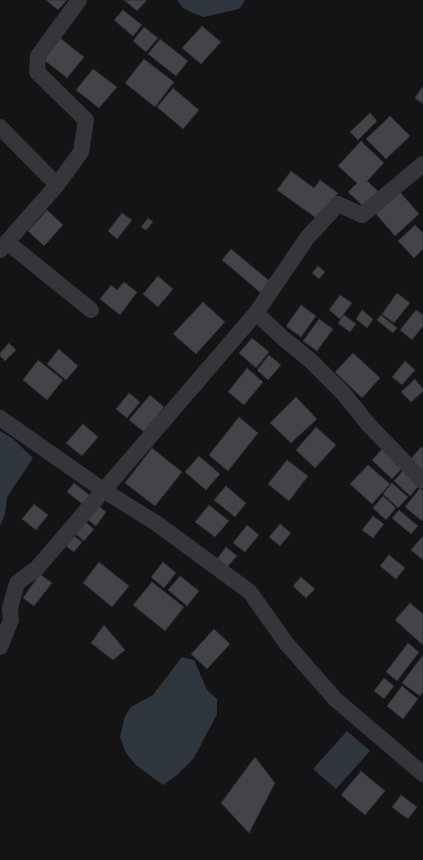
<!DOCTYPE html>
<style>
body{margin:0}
canvas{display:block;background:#141416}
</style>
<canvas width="423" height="860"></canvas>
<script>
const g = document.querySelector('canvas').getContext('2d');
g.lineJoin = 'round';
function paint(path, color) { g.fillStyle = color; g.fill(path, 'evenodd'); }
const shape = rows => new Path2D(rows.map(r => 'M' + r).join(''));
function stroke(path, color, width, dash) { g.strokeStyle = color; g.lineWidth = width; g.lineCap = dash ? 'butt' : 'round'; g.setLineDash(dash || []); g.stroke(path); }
const water = shape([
 [177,0,245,0,239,9,204,17,193,13,183,8],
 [0,431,12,438,33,458,7,497,5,514,0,526],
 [182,657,194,660,207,690,217,699,217,714,194,758,177,775,163,785,136,765,126,753,120,737,125,716,131,707,153,695],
 [347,731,370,751,336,789,313,769]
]);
const building = shape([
 [46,0,67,0,58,10,46,0],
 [124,0,147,0,137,11,124,0],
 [123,10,142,25,133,36,114,20,123,10],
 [202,26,221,42,201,64,182,48,202,26],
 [144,27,158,38,146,52,133,41,144,27],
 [60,38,84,57,67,78,43,59,60,38],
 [160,39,188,61,176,76,148,54,160,39],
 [144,59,174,82,155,107,125,83,144,59],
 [93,69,117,87,99,108,76,90,93,69],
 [423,86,423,104,415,98,423,86],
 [173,88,199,110,183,129,157,107,173,88],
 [370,113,377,121,358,140,350,132,370,113],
 [390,116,410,136,386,159,366,139,390,116],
 [361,141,384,163,367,181,380,193,366,209,348,192,357,183,338,166,361,141],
 [291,171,314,188,320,180,338,193,319,220,277,190,291,171],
 [400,192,419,214,395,236,376,214,400,192],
 [47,210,63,225,44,246,28,231,47,210],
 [122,213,132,220,117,239,108,231,122,213],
 [148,218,153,222,146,230,141,227,148,218],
 [415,225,423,233,423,249,414,258,398,241,415,225],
 [231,249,272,283,262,294,222,260,231,249],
 [318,266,325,272,319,279,312,273,318,266],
 [158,276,173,289,158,307,143,294,158,276],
 [124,282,137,292,120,315,100,299,111,285,117,290,124,282],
 [397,293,410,303,394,323,382,314,397,293],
 [340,295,352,303,340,319,329,310,340,295],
 [203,302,225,322,196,354,173,334,203,302],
 [301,305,316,316,301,337,286,326,301,305],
 [362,310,373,319,367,328,356,319,362,310],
 [416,310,423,315,423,326,412,340,400,330,416,310],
 [344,315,356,324,350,332,338,323,344,315],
 [381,315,397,328,393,333,377,320,381,315],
 [319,319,333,329,317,351,303,341,319,319],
 [252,338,269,352,256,368,239,353,252,338],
 [9,343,16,350,5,361,0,356,0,353,9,343],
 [59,349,78,366,66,380,47,364,59,349],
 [353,353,380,378,362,398,335,372,353,353],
 [269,355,281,365,268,380,257,370,269,355],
 [38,360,63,380,47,400,23,380,38,360],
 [405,361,415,370,402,385,392,377,405,361],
 [247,368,263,382,244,405,228,392,247,368],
 [415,379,423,389,423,391,411,402,401,392,415,379],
 [129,393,140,402,127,418,116,409,129,393],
 [150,395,164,407,144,432,129,420,150,395],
 [296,397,317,419,291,443,270,423,296,397],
 [239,417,258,433,228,471,209,455,239,417],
 [83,424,98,437,82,456,66,443,83,424],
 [316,427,336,445,315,468,296,450,316,427],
 [386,445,406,464,392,479,372,460,386,445],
 [421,447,423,448,423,470,410,460,421,447],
 [152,448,182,472,155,506,125,483,152,448],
 [199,456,220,474,206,490,185,472,199,456],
 [287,460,308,476,289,501,268,484,287,460],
 [368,465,390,484,372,504,350,484,368,465],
 [404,469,420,484,410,496,394,481,404,469],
 [74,483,92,497,85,506,67,492,74,483],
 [392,483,408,497,398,508,383,494,392,483],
 [226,486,246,503,235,517,214,500,226,486],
 [420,488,423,491,423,519,422,521,405,507,420,488],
 [383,496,396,508,386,520,373,508,383,496],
 [34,504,48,515,36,530,22,519,34,504],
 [96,504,106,512,96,526,85,518,96,504],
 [209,505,229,521,215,537,195,522,209,505],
 [399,510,418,526,411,534,392,518,399,510],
 [373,516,384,524,373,538,362,530,373,516],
 [83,520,94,529,84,541,73,532,83,520],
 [280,524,291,533,280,546,269,537,280,524],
 [247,525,259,535,245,552,233,543,247,525],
 [74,536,82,542,74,552,66,546,74,536],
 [423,536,423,560,411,550,423,536],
 [226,547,237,556,227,567,217,559,226,547],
 [389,555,405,568,396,579,380,566,389,555],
 [99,562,129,586,112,607,83,583,99,562],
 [163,562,176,573,164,588,151,577,163,562],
 [40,574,52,583,34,606,23,598,40,574],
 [180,576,199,591,187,606,168,590,180,576],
 [301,577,315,589,306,598,293,586,301,577],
 [152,582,184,607,165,631,133,605,152,582],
 [410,603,423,614,423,645,395,620,410,603],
 [104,625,125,650,113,660,91,643,104,625],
 [214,629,230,644,207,669,191,654,214,629],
 [408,643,419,652,397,681,386,672,408,643],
 [423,655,423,692,420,696,402,683,423,655],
 [384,678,394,686,384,699,374,691,384,678],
 [402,686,418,699,403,719,387,706,402,686],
 [255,757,275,783,249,833,221,803,255,757],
 [361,771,385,791,365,815,341,795,361,771],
 [401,795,417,807,408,819,392,807,401,795]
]);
const minor = shape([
 [0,127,57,185],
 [423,164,362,215,338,204,307,238,256,313,284,339,310,360,344,394,368,424,423,481],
 [7,242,91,310],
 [0,250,57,185,81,152,86,120,37,72,38,56,79,0],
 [0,418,103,490,156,523,250,592,286,643,335,699,423,774],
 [0,647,11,620,10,608,17,583,37,568,256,313]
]);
paint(water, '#2f363d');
paint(building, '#434448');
stroke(building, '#2e2e31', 1);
stroke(minor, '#35363a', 16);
</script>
